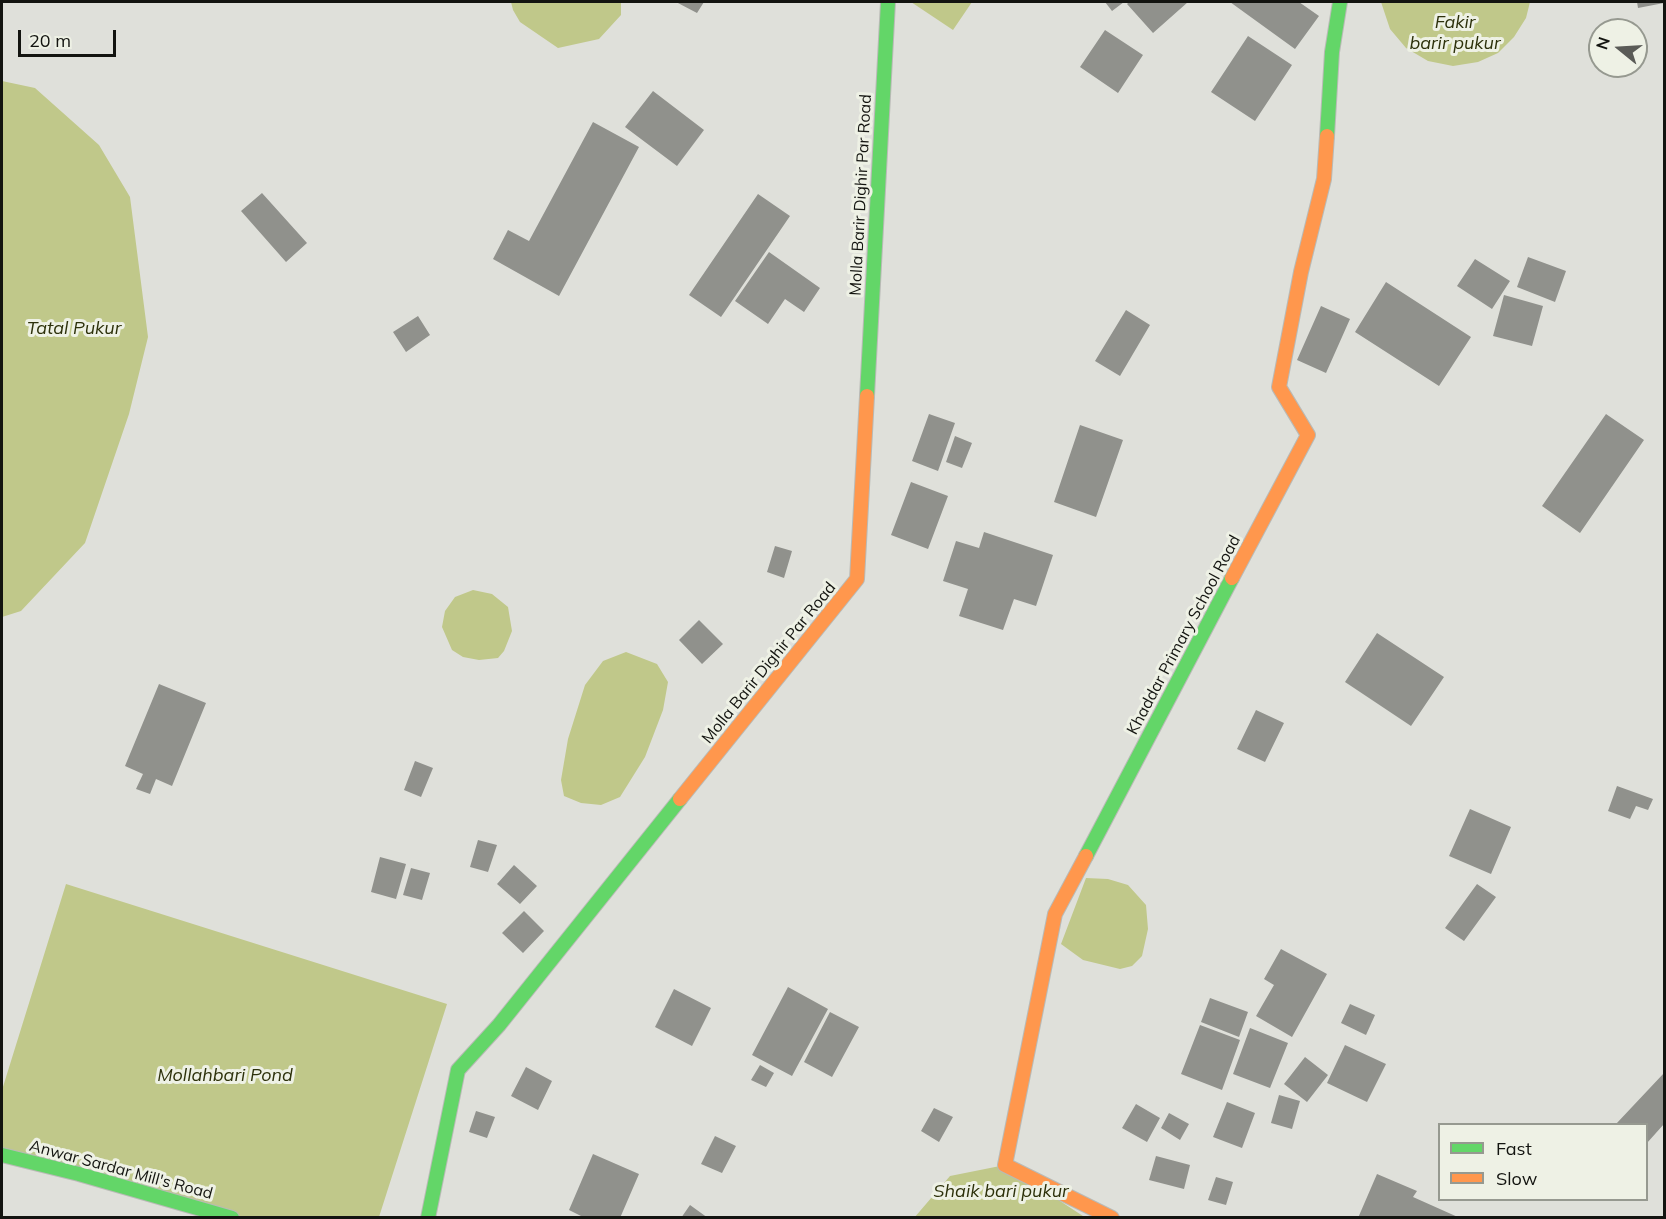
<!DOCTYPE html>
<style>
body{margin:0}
#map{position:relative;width:1666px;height:1219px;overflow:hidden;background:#dfe0da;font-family:Mulish,sans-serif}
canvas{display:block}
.frame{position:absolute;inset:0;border:3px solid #131410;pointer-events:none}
.legend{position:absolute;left:1438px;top:1123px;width:210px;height:78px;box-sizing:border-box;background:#eef1e5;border:2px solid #969990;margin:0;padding:8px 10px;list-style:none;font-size:18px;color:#131410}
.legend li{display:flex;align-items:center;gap:12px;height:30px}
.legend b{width:30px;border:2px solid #969990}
.north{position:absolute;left:1588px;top:18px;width:60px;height:60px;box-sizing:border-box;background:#eef1e5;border:2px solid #969990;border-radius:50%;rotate:288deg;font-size:16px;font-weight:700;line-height:24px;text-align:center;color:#131410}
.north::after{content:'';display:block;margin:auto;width:21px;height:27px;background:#5a5b57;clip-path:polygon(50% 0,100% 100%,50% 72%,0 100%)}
.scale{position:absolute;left:18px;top:30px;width:98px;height:27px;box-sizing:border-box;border:3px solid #131410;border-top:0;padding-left:8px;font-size:18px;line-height:21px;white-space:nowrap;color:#131410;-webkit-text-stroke:4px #eef1e5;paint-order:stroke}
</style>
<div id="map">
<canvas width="1666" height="1219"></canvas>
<div class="frame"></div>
<ul class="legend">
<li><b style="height:8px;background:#63d668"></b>Fast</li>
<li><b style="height:8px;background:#ff974d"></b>Slow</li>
</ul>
<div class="north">N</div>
<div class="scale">20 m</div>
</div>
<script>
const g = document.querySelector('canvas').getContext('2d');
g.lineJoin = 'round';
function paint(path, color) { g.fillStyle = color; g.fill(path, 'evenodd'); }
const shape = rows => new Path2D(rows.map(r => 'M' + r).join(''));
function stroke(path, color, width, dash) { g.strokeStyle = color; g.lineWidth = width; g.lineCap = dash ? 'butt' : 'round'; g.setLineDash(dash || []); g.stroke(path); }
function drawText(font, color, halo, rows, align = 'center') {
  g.font = font + ' Mulish,sans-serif'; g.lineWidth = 6; g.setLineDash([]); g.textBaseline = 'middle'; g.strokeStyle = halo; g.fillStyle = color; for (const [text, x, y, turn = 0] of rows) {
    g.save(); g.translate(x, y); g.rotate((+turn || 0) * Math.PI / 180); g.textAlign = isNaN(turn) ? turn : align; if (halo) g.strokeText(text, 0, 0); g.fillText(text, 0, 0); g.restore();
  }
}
const water = shape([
 [511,2,621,2,621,15,599,39,558,48,520,22,513,10],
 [911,2,972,2,953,30],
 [1381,2,1530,2,1526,18,1514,37,1498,53,1478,62,1453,66,1428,61,1406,48,1390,29],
 [2,81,35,88,99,145,130,197,148,337,129,414,85,543,21,611,2,617],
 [473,590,492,594,508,607,512,631,504,651,498,658,479,660,463,657,452,650,442,627,445,611,455,597],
 [626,652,657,664,668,682,663,710,645,757,620,797,601,805,581,803,564,796,561,780,568,739,585,685,603,661],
 [1086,878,1108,879,1128,885,1146,905,1148,929,1142,956,1132,966,1120,969,1083,960,1061,944],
 [66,884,447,1004,379,1217,223,1217,2,1148,2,1090],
 [1005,1165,1086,1218,914,1218,950,1176]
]);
const building = shape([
 [676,2,704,2,697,13],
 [1105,2,1124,2,1112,11],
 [1129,2,1188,2,1153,33,1127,4],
 [1230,2,1299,2,1319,16,1295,49],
 [1637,2,1664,2,1664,3,1638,8],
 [1105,30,1143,55,1118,93,1080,67],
 [1248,36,1292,65,1255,121,1211,92],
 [653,91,704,130,677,166,625,127],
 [593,122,639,147,559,296,493,259,508,230,529,241],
 [262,193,307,243,286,262,241,211],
 [758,194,790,216,721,317,689,295],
 [769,252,820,288,804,312,785,299,768,324,735,301],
 [1528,257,1566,271,1555,302,1517,287],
 [1475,259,1510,281,1492,309,1457,286],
 [1386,282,1471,337,1439,386,1355,332],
 [1504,295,1543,306,1532,346,1493,336],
 [1321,306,1350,319,1326,373,1297,360],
 [1126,310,1150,325,1120,376,1095,361],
 [418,316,430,335,406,352,393,332],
 [929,414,955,423,938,471,912,461],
 [1606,414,1644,440,1580,533,1542,506],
 [1080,425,1123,440,1096,517,1054,502],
 [955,436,972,443,962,468,946,462],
 [911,482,948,496,928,549,891,535],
 [984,532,1053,555,1036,606,1014,599,1003,630,959,616,968,589,943,581,956,541,979,548],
 [775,546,792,551,784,578,767,572],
 [699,620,723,644,702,664,679,640],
 [1377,633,1444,677,1411,726,1345,682],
 [159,684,206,703,172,786,156,779,150,794,136,789,143,774,125,766],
 [1256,710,1284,723,1265,762,1237,749],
 [415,761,433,768,421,797,404,790],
 [1617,786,1653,799,1648,810,1636,806,1630,819,1608,811],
 [1470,809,1511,827,1491,874,1449,856],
 [478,840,497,845,488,872,470,867],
 [380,857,406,864,396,899,371,892],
 [514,865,537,886,520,904,497,884],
 [411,868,430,873,422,900,403,895],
 [1477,884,1496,897,1464,941,1445,928],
 [524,911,544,931,523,953,502,933],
 [1281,949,1327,974,1292,1037,1256,1016,1274,985,1264,979],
 [788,987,828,1009,792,1076,752,1055],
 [674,989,711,1008,692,1046,655,1027],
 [1210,998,1248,1012,1239,1037,1201,1022],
 [1350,1004,1375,1015,1366,1035,1341,1023],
 [830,1012,859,1027,832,1077,804,1062],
 [1200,1025,1240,1040,1222,1090,1181,1074],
 [1250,1028,1288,1043,1270,1088,1233,1074],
 [1345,1045,1386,1064,1367,1102,1327,1083],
 [1305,1057,1328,1075,1307,1102,1284,1084],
 [760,1065,774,1073,766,1087,751,1080],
 [526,1067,552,1081,538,1110,511,1096],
 [1664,1073,1664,1124,1647,1143,1646,1124,1616,1124],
 [1279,1095,1300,1101,1292,1129,1271,1123],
 [1227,1102,1255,1113,1242,1148,1213,1137],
 [1136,1104,1160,1118,1147,1142,1122,1128],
 [934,1108,953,1117,939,1142,921,1131],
 [476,1111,495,1117,487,1138,469,1132],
 [1169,1113,1189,1124,1180,1140,1161,1128],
 [715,1136,736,1146,722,1173,701,1164],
 [593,1154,639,1174,620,1218,585,1218,569,1210],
 [1156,1156,1190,1165,1184,1189,1149,1180],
 [1377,1174,1417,1191,1413,1197,1460,1218,1358,1218],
 [1216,1177,1233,1182,1226,1205,1208,1200],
 [690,1205,708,1218,681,1218]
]);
const fast = shape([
 [1327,136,1332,52,1340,2],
 [867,396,888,2],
 [1086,856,1232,578],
 [2,1155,79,1174,232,1218],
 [428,1218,458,1070,499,1025,680,799]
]);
const slow = shape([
 [1232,578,1308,435,1279,387,1301,272,1324,179,1327,136],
 [680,799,857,579,867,396],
 [1086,856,1055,914,1005,1165,1112,1218]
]);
const streetNames = [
 ["Molla Barir Dighir Par Road",861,195,-87],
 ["Khaddar Primary School Road",1184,635,-62],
 ["Molla Barir Dighir Par Road",769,663,-51],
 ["Anwar Sardar Mill's Road",121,1170,15]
];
const waterNames = [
 ["Fakir",1455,23],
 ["barir pukur",1455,44],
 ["Tatal Pukur",74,329],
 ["Mollahbari Pond",225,1076],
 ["Shaik bari pukur",1001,1192]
];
paint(water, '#c0c88a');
paint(building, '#90918c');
stroke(fast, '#b9bab6', 16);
stroke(slow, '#b9bab6', 16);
stroke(fast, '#63d668', 14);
stroke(slow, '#ff974d', 14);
drawText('16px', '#131410', '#eef1e5', streetNames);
drawText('italic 18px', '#2d310b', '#eef1e5', waterNames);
</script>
